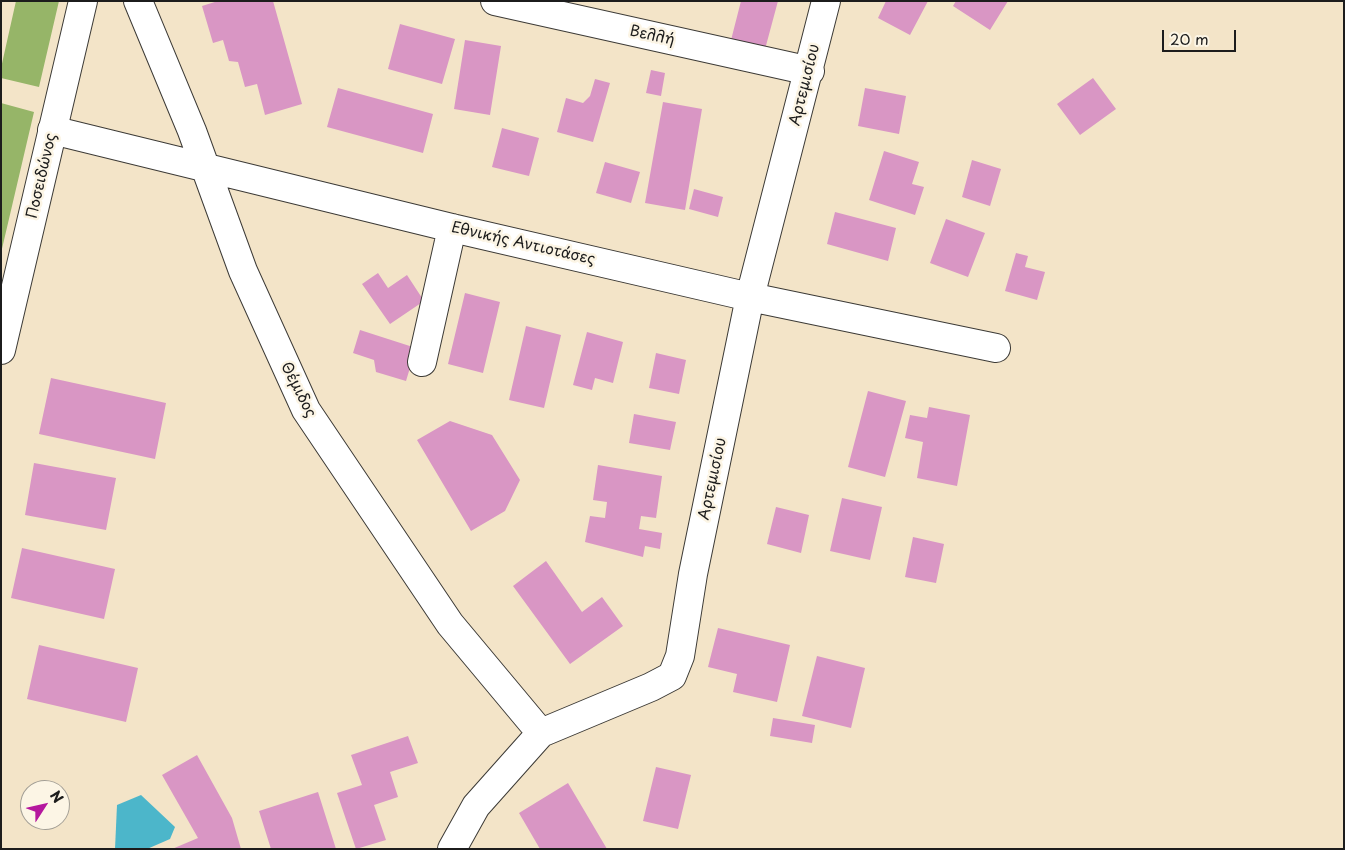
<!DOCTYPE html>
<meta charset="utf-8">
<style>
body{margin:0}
#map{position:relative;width:1345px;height:850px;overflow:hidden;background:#f3e4c8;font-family:"Playpen Sans",sans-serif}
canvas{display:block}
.frame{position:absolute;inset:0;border:2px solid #1c1c1c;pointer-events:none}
.north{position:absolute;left:20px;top:780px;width:50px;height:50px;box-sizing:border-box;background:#fcf5e5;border:1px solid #a29e95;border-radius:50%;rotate:55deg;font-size:14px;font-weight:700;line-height:20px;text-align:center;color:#1c1c1c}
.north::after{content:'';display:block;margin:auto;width:18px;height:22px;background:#b5179e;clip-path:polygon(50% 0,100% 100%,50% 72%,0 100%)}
.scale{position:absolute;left:1162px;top:30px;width:74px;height:22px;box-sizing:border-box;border:2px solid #1c1c1c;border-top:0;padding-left:6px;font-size:15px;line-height:18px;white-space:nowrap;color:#1c1c1c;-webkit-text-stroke:4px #fcf5e5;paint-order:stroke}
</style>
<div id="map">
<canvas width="1345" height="850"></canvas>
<div class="frame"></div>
<div class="north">N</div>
<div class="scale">20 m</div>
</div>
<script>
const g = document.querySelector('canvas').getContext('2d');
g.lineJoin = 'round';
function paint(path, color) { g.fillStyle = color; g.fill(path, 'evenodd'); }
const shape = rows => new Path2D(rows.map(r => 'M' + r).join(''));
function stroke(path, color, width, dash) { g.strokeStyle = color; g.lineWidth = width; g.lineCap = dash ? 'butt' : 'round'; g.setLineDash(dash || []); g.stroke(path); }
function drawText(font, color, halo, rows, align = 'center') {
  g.font = font + ' "Playpen Sans",sans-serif'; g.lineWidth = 5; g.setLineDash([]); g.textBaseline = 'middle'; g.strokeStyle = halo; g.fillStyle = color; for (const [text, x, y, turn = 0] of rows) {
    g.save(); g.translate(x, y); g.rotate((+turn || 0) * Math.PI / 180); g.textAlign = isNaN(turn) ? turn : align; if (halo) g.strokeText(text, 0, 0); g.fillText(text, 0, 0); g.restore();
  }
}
const forest = shape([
 [16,1,59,1,39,87,1,78,1,68],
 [1,103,34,112,1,253]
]);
const water = shape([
 [141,795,175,827,170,839,147,849,115,849,117,805]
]);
const building = shape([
 [218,1,273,1,302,104,265,115,257,84,245,87,238,62,229,61,223,40,213,43,202,6],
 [741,1,778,1,764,53,730,44],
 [886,1,928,1,910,35,878,18],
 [956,1,1008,1,990,30,953,6],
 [400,24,455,39,442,84,388,69],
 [465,40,501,46,490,115,454,109],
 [651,70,665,73,661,96,646,93],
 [1093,78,1116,109,1080,135,1057,104],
 [595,79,610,83,593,142,557,132,566,98,583,103,590,96],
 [338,88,433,114,423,153,327,127],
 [865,88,906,96,899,134,858,126],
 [663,102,702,109,685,210,645,203],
 [502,128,539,138,529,176,492,167],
 [884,151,919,162,912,184,924,187,915,215,869,200],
 [972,160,1001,169,990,206,962,197],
 [605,162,640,172,631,203,596,193],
 [694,189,723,197,718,217,689,209],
 [835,212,896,228,888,261,827,244],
 [946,219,985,233,968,277,930,263],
 [1016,253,1028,256,1025,267,1045,272,1037,300,1005,291],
 [378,273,388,288,407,275,424,301,390,324,362,284],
 [465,293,500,302,483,373,448,364],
 [526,326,561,335,544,408,509,400],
 [360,330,416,348,406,381,376,372,374,360,353,353],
 [587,332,623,342,613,383,595,378,592,390,573,385],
 [656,353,686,360,679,394,649,388],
 [51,378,166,403,155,459,39,434],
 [868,391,906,401,885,477,848,467],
 [929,407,970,415,957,486,917,478,923,442,905,438,910,415,927,418],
 [634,414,676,422,670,450,629,443],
 [450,421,492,435,520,480,505,511,471,531,417,440],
 [34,463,116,478,106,530,25,515],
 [598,465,662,476,656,518,641,516,639,529,662,533,660,549,645,546,643,557,585,542,590,516,605,518,607,502,593,500],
 [842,498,882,507,870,560,830,551],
 [776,507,809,515,801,553,767,544],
 [913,537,944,544,936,583,905,577],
 [22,548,115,569,104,619,11,598],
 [546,561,582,612,602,597,623,626,570,664,513,586],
 [718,628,790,645,777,702,733,692,737,674,708,667],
 [39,645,138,668,126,722,27,699],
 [817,656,865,668,851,728,802,716],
 [773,718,815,725,812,743,770,736],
 [408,736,418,763,390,772,398,797,374,805,386,840,356,849,337,793,362,785,351,755],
 [197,755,232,818,241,849,172,849,198,838,162,775],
 [656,767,691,775,678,829,643,821],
 [568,783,607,849,540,849,519,813],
 [318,792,336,849,271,849,259,811]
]);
const minor = shape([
 [138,1,192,131,243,271,306,410,450,624,541,733],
 [495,1,810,71],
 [52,130,452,228,750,297,996,348],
 [422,362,452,228],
 [452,849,476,806,541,733,651,687,672,676,680,656,693,574,750,297,826,1]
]);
const highway = shape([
 [1,350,83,1]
]);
const streetNames = [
 ["Βελλή",652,36,12],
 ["Αρτεμισίου",805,85,-76],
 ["Ποσειδώνος",42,176,-77],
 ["Εθνικής Αντιοτάσες",523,244,13],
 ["Θέμιδος",298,390,63],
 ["Αρτεμισίου",713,479,-78]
];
paint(forest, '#96b568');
paint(water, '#4cb6ca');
paint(building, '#d996c4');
stroke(minor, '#3c3a36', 30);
stroke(highway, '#3c3a36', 30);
stroke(minor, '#fff', 28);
stroke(highway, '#fff', 28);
drawText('15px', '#1c1c1c', '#fcf5e5', streetNames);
</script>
